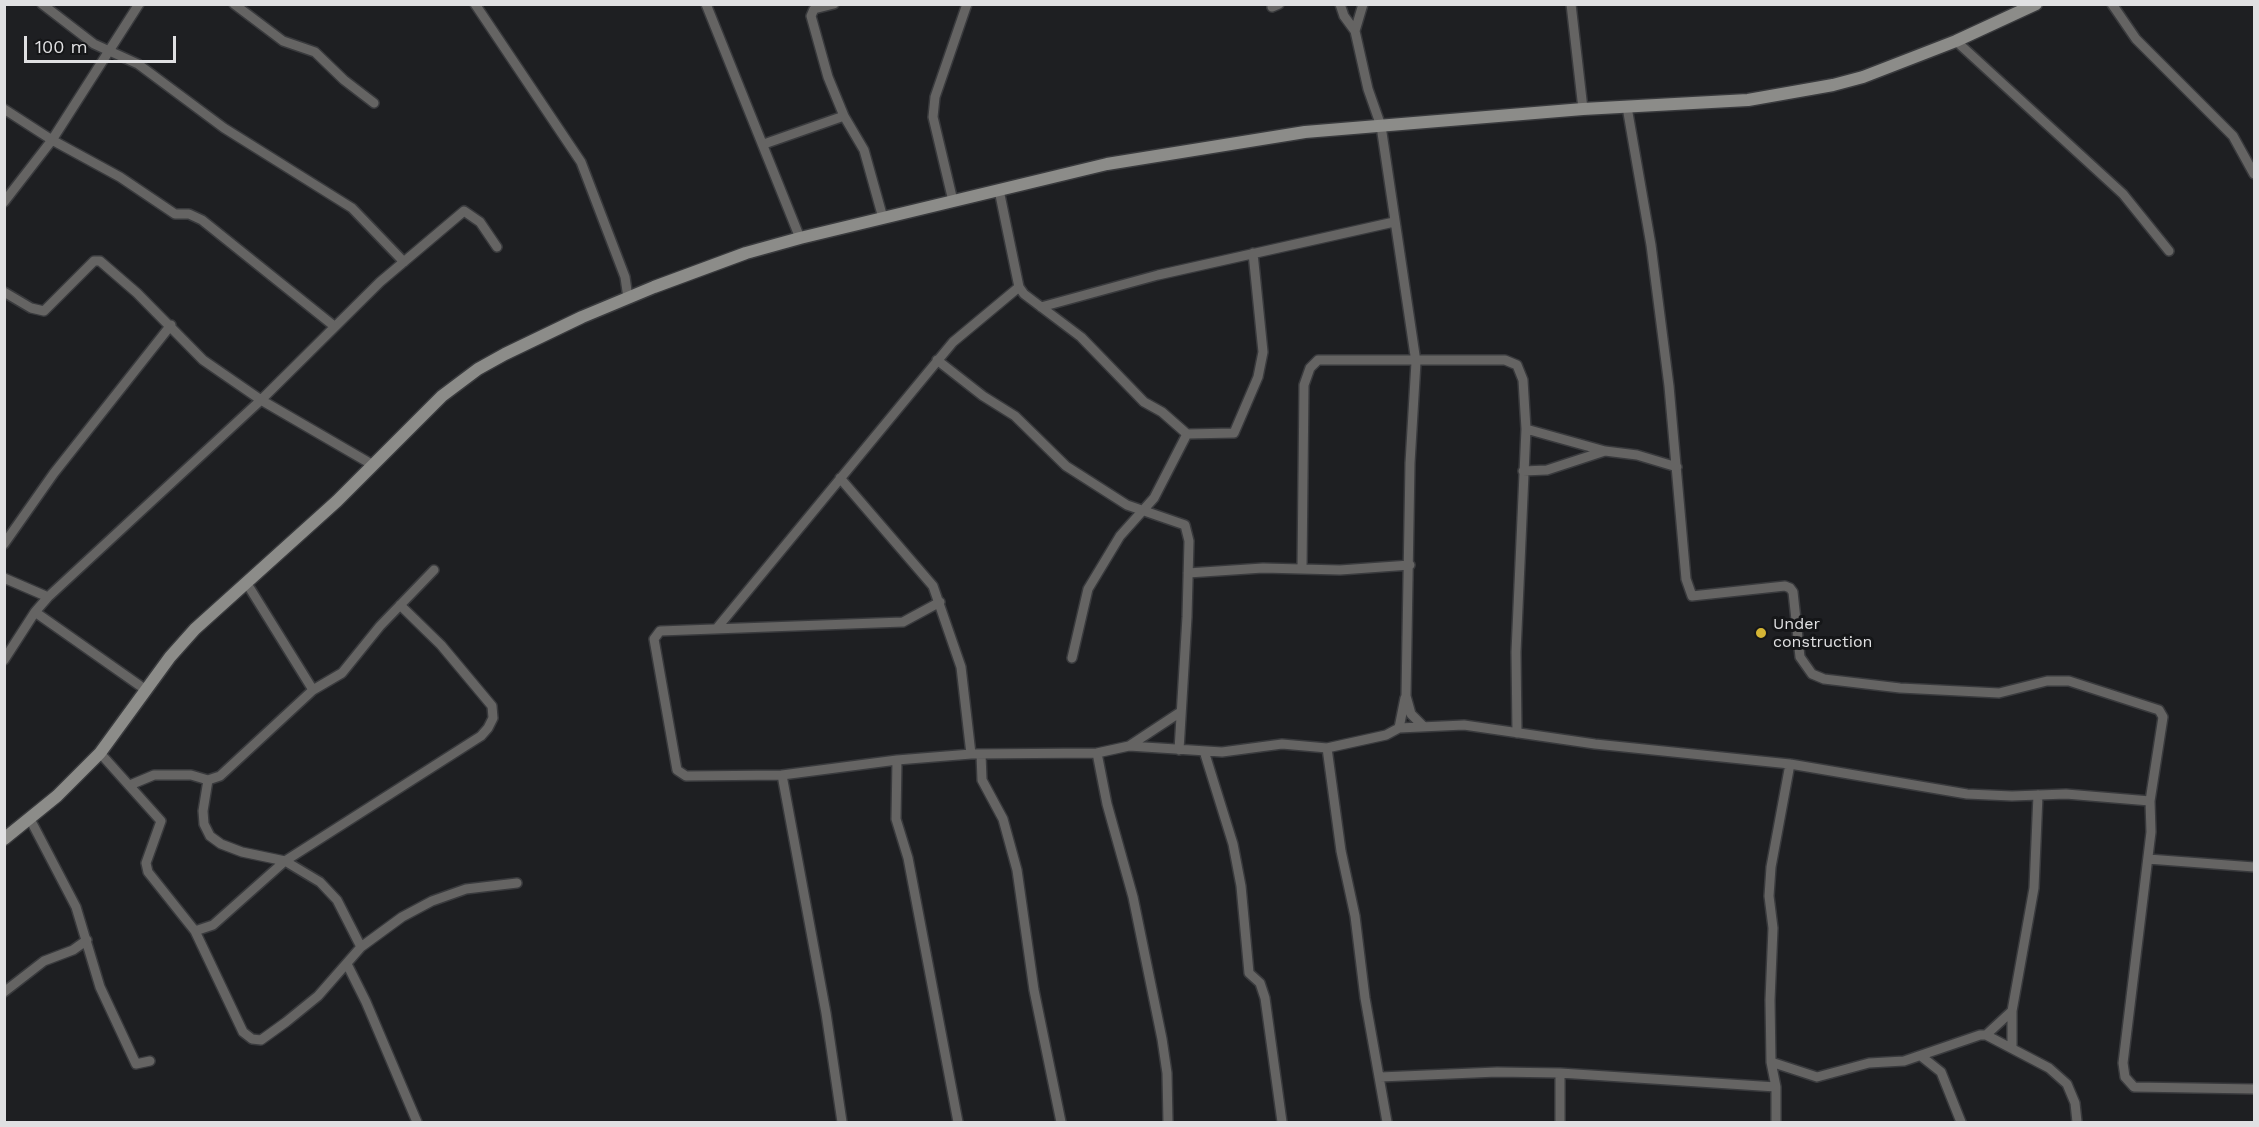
<!DOCTYPE html>
<style>
body{margin:0}
#map{position:relative;width:2259px;height:1127px;overflow:hidden;background:#1e1f22;font-family:"Work Sans",sans-serif}
canvas{display:block}
.frame{position:absolute;inset:0;border:6px solid #e0e0e2;pointer-events:none}
.scale{position:absolute;left:24px;top:36px;width:152px;height:27px;box-sizing:border-box;border:3px solid #e0e0e2;border-top:0;padding-left:8px;font-size:18px;line-height:21px;white-space:nowrap;color:#e0e0e2;-webkit-text-stroke:4px #151618;paint-order:stroke}
</style>
<div id="map">
<canvas width="2259" height="1127"></canvas>
<div class="frame"></div>
<div class="scale">100 m</div>
</div>
<script>
const g = document.querySelector('canvas').getContext('2d');
g.lineJoin = 'round';
const shape = rows => new Path2D(rows.map(r => 'M' + r).join(''));
function stroke(path, color, width, dash) { g.strokeStyle = color; g.lineWidth = width; g.lineCap = dash ? 'butt' : 'round'; g.setLineDash(dash || []); g.stroke(path); }
function drawText(font, color, halo, rows, align = 'center') {
  g.font = font + ' "Work Sans",sans-serif'; g.lineWidth = 6; g.setLineDash([]); g.textBaseline = 'middle'; g.strokeStyle = halo; g.fillStyle = color; for (const [text, x, y, turn = 0] of rows) {
    g.save(); g.translate(x, y); g.rotate((+turn || 0) * Math.PI / 180); g.textAlign = isNaN(turn) ? turn : align; if (halo) g.strokeText(text, 0, 0); g.fillText(text, 0, 0); g.restore();
  }
}
const street = shape([
 [42,4,94,44,138,64,224,128,352,208,404,262],
 [234,4,283,41,315,52,344,80,374,103],
 [475,4,581,162,625,277,628,298],
 [706,4,800,238],
 [834,4,814,9,811,16,828,77,844,116,864,150,883,218],
 [1340,4,1344,16,1355,31,1368,89,1381,126,1416,362,1410,463,1406,696,1411,714,1422,725],
 [1571,4,1583,109],
 [2112,4,2136,39,2233,136,2254,174],
 [1272,7,1279,4],
 [1355,31,1363,4],
 [1956,41,2123,194,2169,251],
 [1627,107,1651,245,1669,386,1686,579,1692,596,1785,586,1790,588,1793,592,1800,657,1812,674,1824,679,1900,688,1999,693,2047,681,2069,681,2159,710,2163,717,2150,801,2151,832,2123,1063,2125,1077,2134,1087,2254,1089],
 [4,109,52,140,120,177,175,214,189,214,202,220,334,326],
 [764,144,844,116],
 [999,190,1019,287,1024,294,1081,337,1144,402,1162,412,1187,434,1154,498,1120,536,1088,589,1072,658],
 [953,201,933,117,935,97,967,4],
 [4,202,52,140,139,4],
 [4,292,31,308,44,311,94,261,100,261,137,293,203,360,261,400,373,465],
 [1041,307,1158,275,1394,222],
 [937,360,983,396,1015,416,1066,466,1127,505,1185,525,1189,541,1187,617,1179,750],
 [1526,429,1605,451,1637,455,1677,467],
 [1187,434,1234,433,1258,377,1263,352,1253,253],
 [1523,471,1547,470,1605,451],
 [840,478,933,586,961,667,971,754],
 [4,544,54,473,171,325],
 [1302,568,1304,385,1310,368,1318,360,1505,360,1517,365,1523,380,1526,429,1516,652,1517,733],
 [1188,573,1263,568,1340,570,1410,565],
 [4,578,48,597],
 [246,582,313,690],
 [940,602,903,622,660,631,654,639,677,770,686,776,782,775,897,760,971,754,1097,753,1129,746,1222,752,1282,744,1327,748,1386,735,1399,728,1464,725,1595,744,1790,764,1967,794,2012,796,2066,794,2150,801],
 [35,612,146,690],
 [717,628,953,342,1019,287],
 [4,660,35,612,48,597,261,400,380,282,464,211,480,222,497,247],
 [1399,728,1405,698],
 [1129,746,1179,713],
 [1327,748,1341,851,1355,916,1365,998,1387,1122],
 [1204,751,1233,844,1241,886,1249,973,1260,983,1265,998,1282,1122],
 [100,753,161,821,146,863,148,872,195,931,243,1032,252,1039,261,1040,286,1022,318,996,361,947,402,917,432,901,466,889,517,883],
 [1097,753,1107,804,1133,897,1162,1039,1167,1073,1168,1122],
 [981,754,982,780,1003,819,1017,870,1034,990,1061,1122],
 [897,760,896,819,908,858,958,1122],
 [782,775,826,1013,842,1122],
 [208,780,203,811,204,824,210,836,221,844,242,852,285,861,320,882,337,900,361,947],
 [130,785,154,775,191,775,208,780,220,776,313,690,342,673,380,626,434,570],
 [30,819,76,907,100,987,136,1064,150,1061],
 [2148,859,2254,867],
 [195,931,213,925,285,861,481,736,488,728,493,718,492,706,441,645,400,605],
 [347,964,366,1002,417,1122],
 [4,992,44,961,73,950,87,940],
 [1986,1035,2012,1011],
 [2012,1048,2012,1011,2034,888,2038,795],
 [1921,1056,1941,1072,1961,1122],
 [1771,1062,1817,1077,1869,1063,1904,1061,1980,1035,1986,1035,2049,1068,2067,1084,2075,1103,2077,1122],
 [1560,1073,1560,1122],
 [1380,1077,1497,1072,1560,1073,1776,1087],
 [1776,1122,1776,1087,1771,1062,1770,1000,1773,928,1769,896,1771,867,1790,764]
]);
const secondary = shape([
 [4,839,57,796,100,753,170,657,195,629,337,501,442,396,478,369,505,354,582,317,654,287,746,253,800,238,1107,164,1305,132,1583,109,1748,100,1833,85,1863,77,1956,41,2036,4]
]);
const markers = [
 [1761,633,6,"#d5b535"]
];
const poiNames = [
 ["Under",1773,624],
 ["construction",1773,642]
];
stroke(street, '#393a3d', 12);
stroke(secondary, '#393a3d', 15);
stroke(street, '#656463', 9);
stroke(secondary, '#8c8c89', 12);
for (const [x, y, r, color] of markers) { const dot = new Path2D(); dot.arc(x, y, r, 0, 2 * Math.PI); g.fillStyle = color; g.fill(dot); stroke(dot, '#151618', 2); }
drawText('16px', '#e0e0e2', '#151618', poiNames, 'left');
</script>
